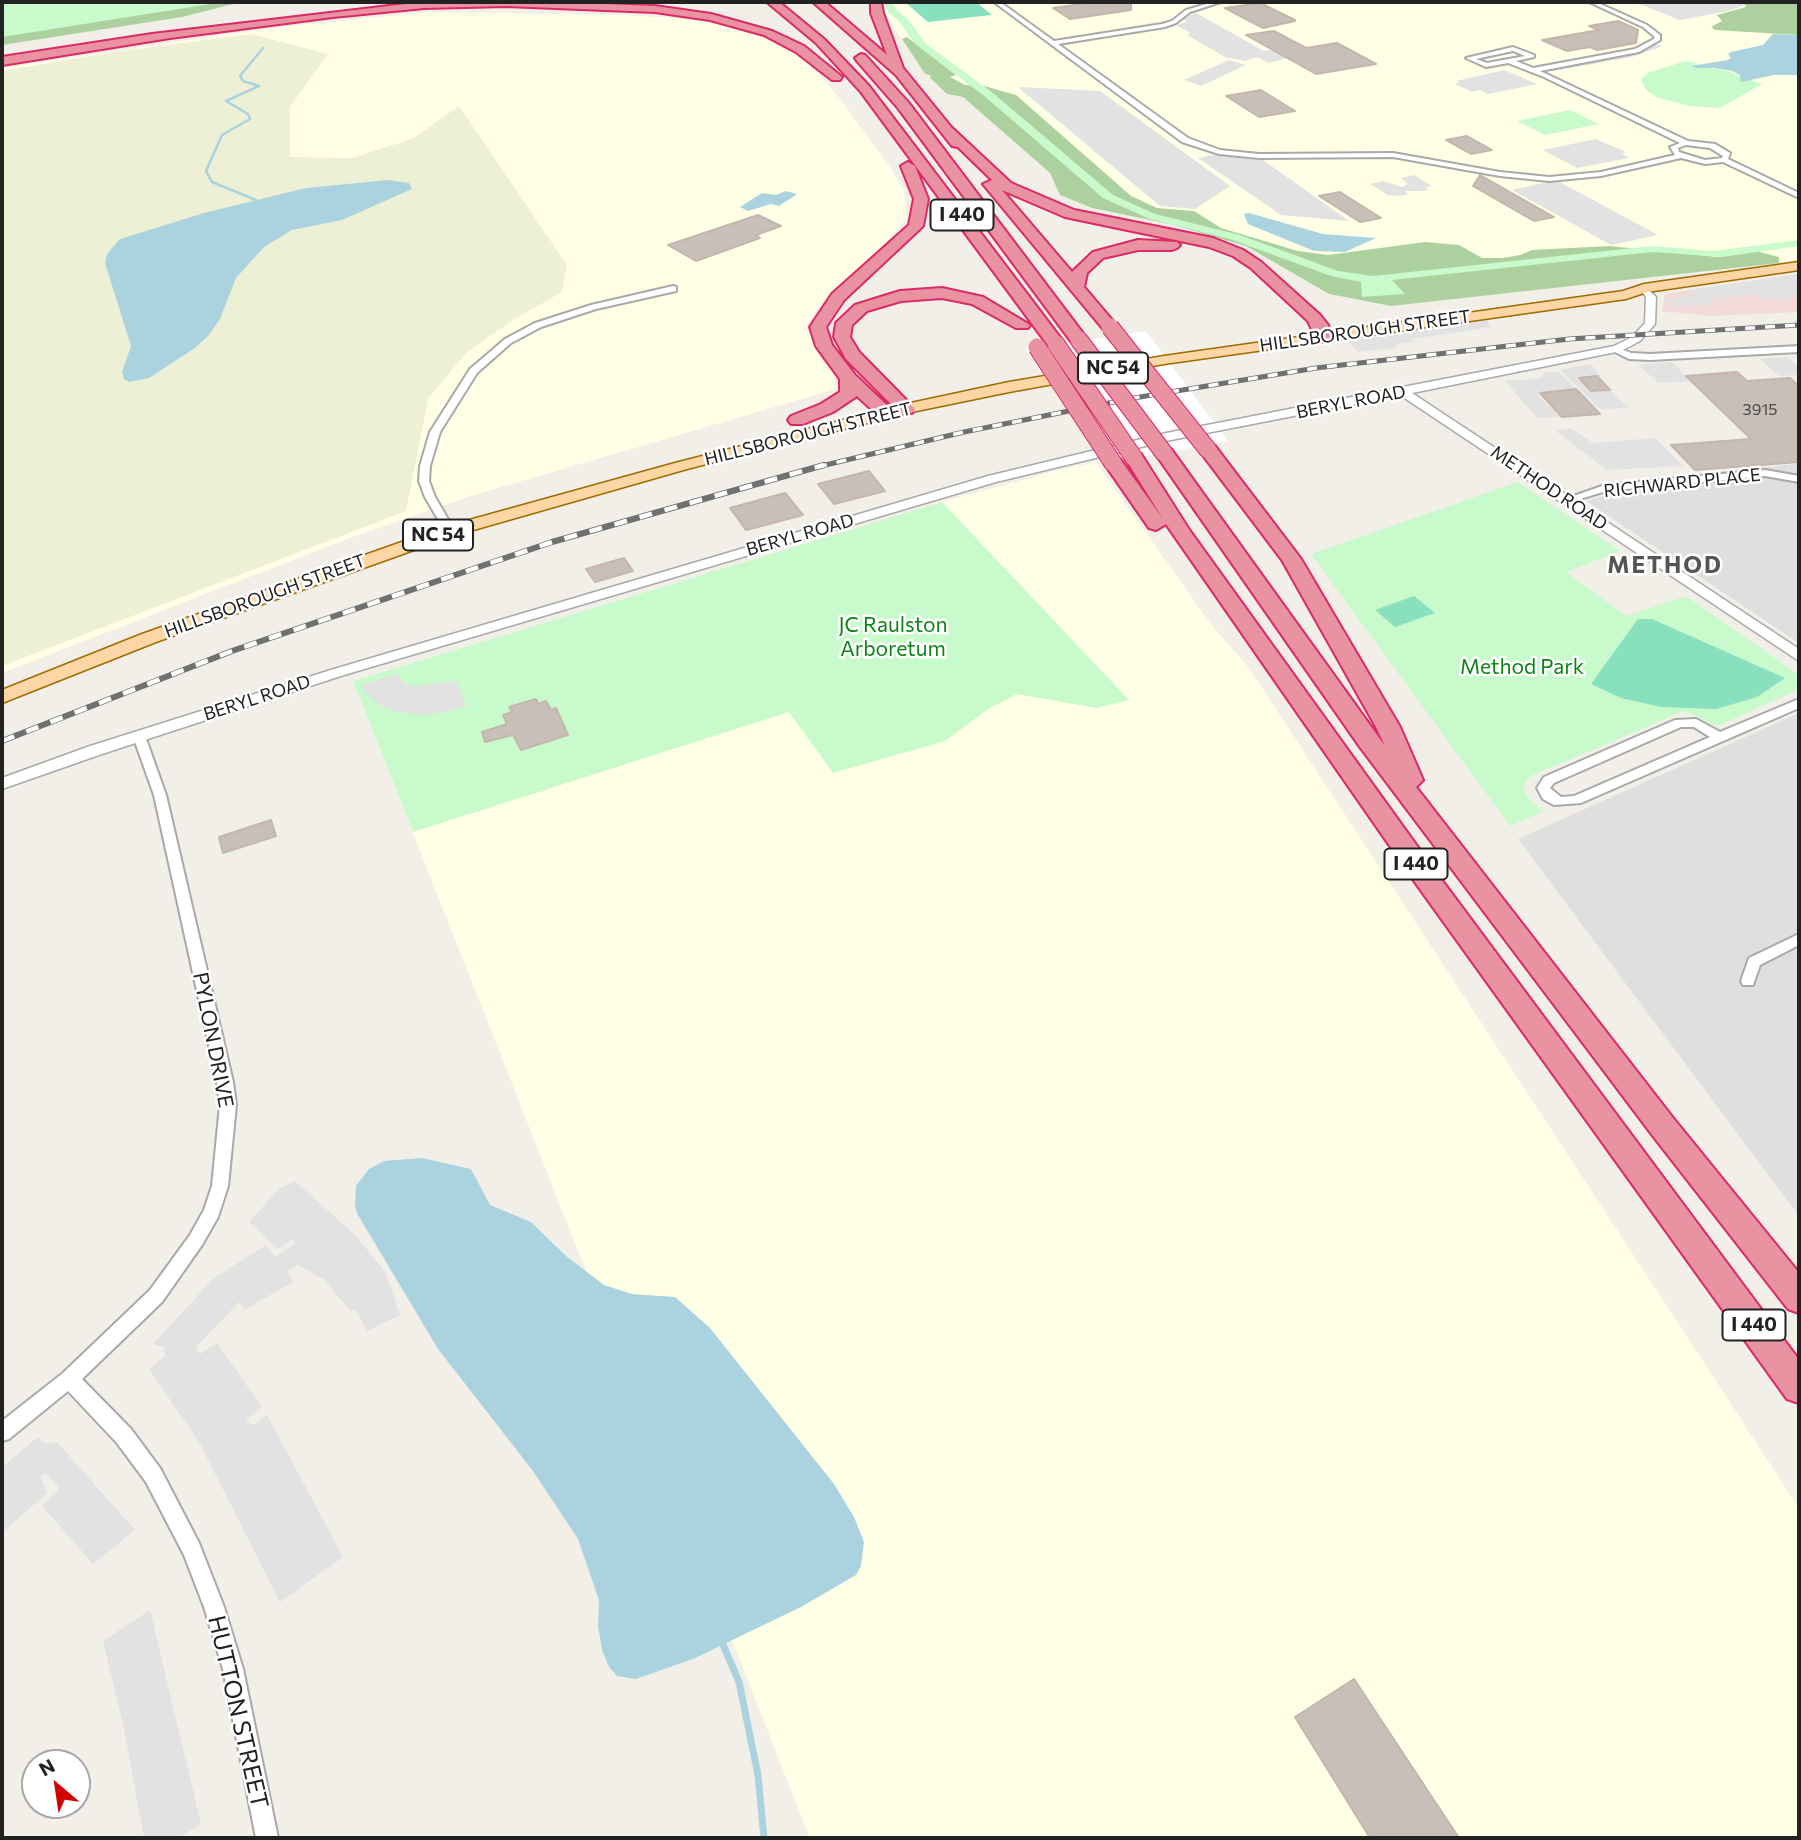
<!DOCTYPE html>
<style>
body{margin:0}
#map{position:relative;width:1801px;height:1840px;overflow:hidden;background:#f2efe9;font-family:Commissioner,sans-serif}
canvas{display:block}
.frame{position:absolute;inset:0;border:4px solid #222;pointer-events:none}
.north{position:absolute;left:21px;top:1749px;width:70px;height:70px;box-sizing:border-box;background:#fff;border:2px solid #a7a7a7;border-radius:50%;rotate:331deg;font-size:19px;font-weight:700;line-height:28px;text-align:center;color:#222}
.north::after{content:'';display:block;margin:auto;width:24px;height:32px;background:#d40000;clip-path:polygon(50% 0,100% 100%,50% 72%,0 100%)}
</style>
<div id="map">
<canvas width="1801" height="1840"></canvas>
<div class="frame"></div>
<div class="north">N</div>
</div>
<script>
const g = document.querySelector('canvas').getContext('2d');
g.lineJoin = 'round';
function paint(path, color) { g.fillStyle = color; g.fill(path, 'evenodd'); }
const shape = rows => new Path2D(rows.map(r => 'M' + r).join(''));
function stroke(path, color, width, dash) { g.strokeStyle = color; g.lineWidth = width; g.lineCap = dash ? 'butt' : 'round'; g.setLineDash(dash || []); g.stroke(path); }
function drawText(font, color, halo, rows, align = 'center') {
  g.font = font + ' Commissioner,sans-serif'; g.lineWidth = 5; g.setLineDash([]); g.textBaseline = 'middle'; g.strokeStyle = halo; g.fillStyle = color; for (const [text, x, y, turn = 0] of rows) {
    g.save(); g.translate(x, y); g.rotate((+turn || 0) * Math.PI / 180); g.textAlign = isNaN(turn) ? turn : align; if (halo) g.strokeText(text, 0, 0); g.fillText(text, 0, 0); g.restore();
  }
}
const residential = shape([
 [1799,464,1799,643,1586,501,1616,492,1612,482],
 [1799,713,1799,1216,1518,839]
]);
const commercial = shape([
 [1799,274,1799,312,1710,316,1662,311,1665,294]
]);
const education = shape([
 [886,2,1799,2,1799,260,1391,306,1329,294,1246,246,1174,225,1092,208,1060,195,1050,173,963,97,947,94,925,74,885,14],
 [427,12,623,15,678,18,738,26,769,38,792,50,815,70,834,91,892,170,904,191,907,218,883,246,819,306,806,328,820,358,836,376,836,389,474,495,355,536,2,673,2,68,271,28],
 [1096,462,1210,623,1249,668,1799,1508,1799,1838,810,1838,353,681,942,502,1055,471]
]);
const farmland = shape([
 [252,34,328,54,290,107,290,157,352,158,412,139,459,106,567,265,562,292,513,320,466,353,428,399,406,511,2,666,2,71,113,52]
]);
const forest = shape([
 [2,2,241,2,182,17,2,45],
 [1743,2,1799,2,1799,35,1715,30,1711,27,1722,21,1717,15,1746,7],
 [907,37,956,75,950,77,965,85,984,86,1016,95,1131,196,1157,208,1194,211,1221,228,1298,251,1328,255,1425,242,1459,245,1482,258,1503,258,1520,255,1532,250,1609,246,1718,257,1756,251,1779,257,1779,263,1391,306,1329,294,1246,246,1174,225,1092,208,1060,195,1050,173,963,97,947,94,929,77,932,76,925,74,902,39]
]);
const park = shape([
 [2,2,223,2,2,37],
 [884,2,891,2,898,11,909,20,925,43,993,93,1113,195,1155,214,1240,235,1338,271,1373,276,1652,246,1713,251,1799,240,1799,246,1722,257,1653,252,1392,280,1405,294,1362,297,1361,282,1331,276,1230,239,1150,219,1103,198,983,95,915,44,899,21,889,13],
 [1685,61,1696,63,1701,67,1724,70,1762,84,1720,108,1690,106,1659,98,1646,90,1641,79,1648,73],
 [1570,110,1599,124,1545,135,1517,121],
 [1518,482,1620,551,1566,572,1626,616,1686,596,1799,675,1799,689,1718,726,1684,711,1531,776,1525,782,1524,790,1530,800,1544,811,1510,826,1311,554],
 [942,502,1129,700,1096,708,1017,694,988,709,945,741,833,773,789,712,413,832,353,681]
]);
const pitch = shape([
 [905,2,976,2,992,15,928,22],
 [1414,596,1435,613,1395,627,1375,610],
 [1638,619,1652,619,1785,678,1757,697,1716,709,1661,707,1621,698,1591,684]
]);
const parking = shape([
 [1634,2,1739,2,1745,5,1728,11,1680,20],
 [1196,13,1264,51,1287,48,1292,57,1268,63,1258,57,1245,61,1225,57,1187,35,1191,33,1176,25,1187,22,1182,18],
 [1648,43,1663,46,1632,57,1553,71,1543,66,1580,60,1576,58,1605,55,1603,53,1617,51,1627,51],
 [1229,60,1246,65,1201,86,1184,80],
 [1504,70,1537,84,1488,94,1480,90,1472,92,1455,84,1459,82,1456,81],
 [1018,87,1100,91,1230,186,1195,209,1160,206],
 [1596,139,1626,152,1622,154,1629,158,1577,168,1543,150],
 [1219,154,1263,160,1349,221,1281,215,1198,158],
 [1414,175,1432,186,1426,187,1429,190,1421,191,1405,191,1408,194,1399,196,1388,195,1370,184,1383,181,1402,187,1408,184,1401,178],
 [1556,180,1658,235,1611,245,1512,190],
 [1799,274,1799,282,1792,284,1799,289,1799,298,1792,296,1787,300,1763,299,1754,294,1709,299,1715,304,1671,307,1665,298,1697,296,1689,290],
 [1487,319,1491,327,1412,339,1414,342,1397,344,1396,348,1358,352,1348,341],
 [1788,357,1799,367,1799,375,1779,376,1760,359],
 [1672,362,1691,381,1659,383,1638,365],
 [1591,364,1601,376,1579,379,1591,391,1604,393,1603,390,1610,390,1629,408,1600,409,1560,370],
 [1558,371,1579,392,1536,394,1562,417,1537,418,1505,381,1535,379,1543,377,1543,373],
 [1571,428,1593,443,1655,438,1683,466,1607,470,1556,431],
 [397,674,405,684,417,686,456,681,467,706,441,713,417,715,398,712,384,708,365,693,361,685],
 [295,1181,356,1236,386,1273,400,1315,367,1331,355,1309,350,1311,325,1280,298,1265,288,1271,293,1282,244,1310,239,1302,198,1345,196,1350,200,1354,217,1343,262,1407,247,1419,247,1423,254,1425,267,1415,343,1557,280,1602,199,1442,149,1369,165,1356,164,1347,153,1344,214,1278,266,1245,275,1257,296,1243,292,1240,278,1249,249,1222,279,1189],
 [38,1437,46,1444,57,1442,135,1530,93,1564,42,1506,57,1492,59,1488,46,1473,40,1477,47,1493,2,1533,2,1467],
 [150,1610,201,1824,178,1838,144,1838,124,1729,103,1641]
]);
const water = shape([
 [1773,34,1799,35,1799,75,1774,75,1741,82,1740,75,1732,71,1714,68,1696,68,1691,66,1728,60,1731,58,1728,54,1731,52,1763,45],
 [388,180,409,183,412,189,342,220,292,230,264,247,236,278,220,319,209,335,195,348,149,378,129,382,124,379,122,372,131,346,105,263,107,254,120,239,204,213,306,188],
 [786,191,797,194,779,206,771,204,748,211,740,207,762,193,776,195],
 [1249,213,1323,234,1376,238,1345,252,1314,251,1248,224,1244,214],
 [422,1158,471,1169,490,1205,531,1222,566,1256,604,1285,632,1294,675,1297,710,1328,834,1484,854,1517,864,1542,861,1566,856,1575,801,1607,693,1659,636,1679,617,1676,609,1667,602,1650,598,1626,599,1600,578,1539,533,1471,438,1349,358,1215,355,1207,356,1186,369,1169,384,1161]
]);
const pier = shape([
 [1146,331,1228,441,1104,464,1025,349]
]);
const streamFar1 = shape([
 [256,200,212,182,206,171,222,135,250,119,248,114,226,101,259,86,243,81,240,76,263,48]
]);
const stream = shape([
 [721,1640,739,1682,758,1775,764,1838]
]);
const building = shape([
 [1096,2,1131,2,1131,10,1070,19,1053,8,1096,2],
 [1260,3,1295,20,1295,21,1263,28,1225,8,1260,3],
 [1618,21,1638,30,1636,43,1597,50,1590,47,1567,51,1542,40,1599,30,1589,26,1618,21],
 [1274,31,1306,48,1337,43,1376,64,1316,74,1246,35,1274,31],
 [1261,90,1295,111,1259,117,1226,96,1261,90],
 [1467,136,1492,150,1471,154,1446,140,1467,136],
 [1480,175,1554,217,1534,221,1473,186,1480,175],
 [1340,192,1381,218,1360,222,1319,196,1340,192],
 [758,215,781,226,756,235,760,238,696,261,668,245,758,215],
 [1737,372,1747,381,1790,378,1799,386,1799,462,1695,470,1671,445,1751,439,1686,376,1737,372],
 [1597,376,1610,390,1591,391,1579,378,1597,376],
 [1576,389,1600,414,1562,417,1540,393,1576,389],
 [869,471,885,491,834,504,818,484,869,471],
 [785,493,803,515,746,530,730,508,785,493],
 [624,558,633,571,595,582,586,569,624,558],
 [536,699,538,704,546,701,551,710,556,708,568,735,521,750,513,735,485,742,482,732,507,724,503,715,512,712,509,707,536,699],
 [271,820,276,836,223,853,219,837,271,820],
 [1354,1679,1459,1838,1370,1838,1295,1717,1354,1679]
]);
const minor = shape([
 [994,2,1000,2,1054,41,1162,24,1172,21,1186,10,1213,2,1221,2,1190,12,1176,23,1165,27,1058,44,1188,138,1220,150,1259,154,1393,153,1500,172,1549,177,1601,172,1675,155,1670,147,1680,143,1544,77,1508,63,1486,67,1466,58,1513,47,1534,55,1534,57,1516,61,1533,68,1635,49,1654,39,1655,37,1643,27,1589,2,1596,2,1647,25,1660,35,1660,40,1639,52,1540,71,1688,141,1715,144,1730,153,1728,159,1799,193,1799,198,1723,162,1705,164,1681,158,1601,176,1549,181,1500,176,1393,157,1259,158,1219,154,1182,142,994,2],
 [1513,51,1525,56,1487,63,1476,59,1513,51],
 [1686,145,1710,148,1723,156,1722,158,1705,160,1679,152,1678,148,1686,145],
 [673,286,676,287,676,291,596,309,541,327,511,343,477,373,440,432,430,466,429,481,435,497,455,531,450,534,446,533,425,497,419,481,420,466,430,432,470,369,505,339,535,323,591,305,673,286],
 [1799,346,1799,352,1650,360,1629,359,1611,350,1615,347,1631,353,1650,354,1799,346],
 [1765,470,1799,476,1799,482,1765,476,1606,491,1567,503,1562,500,1605,485,1765,470],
 [1799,699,1799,708,1581,803,1554,805,1543,799,1537,788,1544,777,1675,720,1696,719,1720,732,1799,699],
 [1681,727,1694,727,1710,737,1574,796,1561,797,1550,788,1554,783,1681,727],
 [139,732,145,736,166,795,233,1082,236,1105,228,1186,218,1217,202,1245,162,1302,82,1379,131,1429,160,1468,199,1543,224,1607,243,1669,278,1838,256,1838,223,1669,204,1607,184,1555,146,1482,117,1443,68,1391,9,1439,2,1441,2,1421,63,1373,150,1290,190,1235,204,1210,212,1186,220,1105,217,1082,154,795,133,736,139,732],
 [1799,934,1799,945,1760,965,1753,985,1743,985,1741,981,1749,958,1799,934]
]);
const tertiary = shape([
 [1644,285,1656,297,1655,324,1640,341,1621,351,1412,393,1799,649,1799,661,1400,395,1166,441,996,482,344,675,102,754,2,789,2,778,90,746,334,669,988,476,1166,433,1614,346,1632,337,1645,323,1646,297,1639,288,1644,285]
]);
const primary = shape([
 [1799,262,1799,270,1647,292,1626,299,1164,364,1009,392,907,413,687,469,456,535,156,642,2,703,2,690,142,634,444,527,675,463,906,404,1009,382,1164,356,1623,291,1644,284,1799,262]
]);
const motorway = shape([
 [423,2,558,2,655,6,711,14,772,31,804,46,842,77,840,80,832,80,796,52,764,35,710,20,655,12,506,6,424,8,333,17,170,38,2,65,2,57,152,34,423,2],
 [767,2,779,2,824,39,869,86,1062,340,1064,344,1062,348,1050,348,861,92,816,43,767,2],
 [813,2,825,2,887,55,871,13,871,2,881,2,883,13,903,68,951,127,1011,183,1074,210,1213,238,1243,250,1261,262,1320,315,1328,325,1331,337,1323,342,1317,341,1308,321,1251,268,1233,256,1209,247,1065,217,1002,190,1072,272,1093,252,1138,240,1177,242,1180,245,1177,248,1172,250,1138,250,1103,258,1087,273,1084,287,1118,327,1116,330,1104,330,983,184,992,180,958,147,952,146,896,75,813,2],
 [861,54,865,55,908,102,1085,336,1087,340,1085,344,1073,344,898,108,857,61,855,58,861,54],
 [908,162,915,166,928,199,923,226,844,300,826,327,832,345,855,375,895,413,886,418,880,417,857,396,833,412,803,424,791,424,788,420,791,416,821,404,840,392,840,379,816,346,810,327,832,294,909,225,914,199,901,166,908,162],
 [942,288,983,297,1030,325,1028,328,1016,328,972,304,942,298,901,301,867,311,852,325,850,337,859,352,915,409,912,413,900,413,846,359,834,337,836,323,855,305,900,291,942,288],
 [1208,444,1215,446,1301,559,1400,727,1423,780,1416,787,1673,1118,1799,1273,1799,1313,1788,1309,1653,1136,1360,747,1155,453,1157,449,1171,449,1385,746,1376,727,1282,560,1199,450,1208,444],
 [1134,452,1141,454,1190,531,1435,871,1799,1360,1799,1403,1787,1399,1417,885,1166,524,1156,530,1149,528,1104,463,1106,459,1120,459,1163,519,1125,458,1134,452]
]);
const railFar1 = shape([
 [817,467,964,432,1134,398,1316,368,1569,339,1799,325]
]);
const rail = shape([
 [2,741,232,651,552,542,824,465]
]);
const motorwayBridge = shape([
 [1110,327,1208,450],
 [1079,340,1164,453],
 [1056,344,1134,458],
 [1037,347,1113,463]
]);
const farNumbernames = [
 ["3915",1760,410]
];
const farStreetnames = [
 ["HILLSBOROUGH STREET",1365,331,-8],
 ["BERYL ROAD",1351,402,-11],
 ["HILLSBOROUGH STREET",808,434,-14],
 ["RICHWARD PLACE",1682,483,-6],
 ["METHOD ROAD",1549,488,34],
 ["BERYL ROAD",800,535,-16],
 ["HILLSBOROUGH STREET",265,596,-20],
 ["BERYL ROAD",257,698,-18]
];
const shields = [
 [962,215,63],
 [1113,368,70],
 [438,535,70],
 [1416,864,63],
 [1754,1325,63]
];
const shieldNames = [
 ["I 440",962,215],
 ["NC 54",1113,368],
 ["NC 54",438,535],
 ["I 440",1416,864],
 ["I 440",1754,1325]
];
const parkNames = [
 ["JC Raulston",893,625],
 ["Arboretum",893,649],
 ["Method Park",1522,667]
];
const streetNames = [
 ["PYLON DRIVE",213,1040,79]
];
const farDistrictnames = [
 ["METHOD",1665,565]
];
const nearStreetnames = [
 ["HUTTON STREET",238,1712,77]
];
paint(residential, '#e0dfdf');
paint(commercial, '#f2dad9');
paint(education, '#ffffe5');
paint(farmland, '#eef0d5');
paint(forest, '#add19e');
paint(park, '#c8facc');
paint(pitch, '#88e0be');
paint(parking, '#e2e2e2');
paint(water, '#aad3df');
paint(pier, '#fff');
stroke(streamFar1, '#aad3df', 2.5);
stroke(stream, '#aad3df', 7);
paint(building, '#c7bfb8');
stroke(building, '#c4b6ab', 2);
stroke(minor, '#a9a9a9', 4);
stroke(tertiary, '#a9a9a9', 3);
stroke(primary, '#a06b00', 3);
stroke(motorway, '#dc2a67', 4);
paint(minor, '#fff');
paint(tertiary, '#fff');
paint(primary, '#fcd6a4');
paint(motorway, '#e892a2');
stroke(railFar1, '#707070', 5);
stroke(rail, '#707070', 6);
stroke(railFar1, '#fff', 3.5, [10]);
stroke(rail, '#fff', 4.5, [13]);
stroke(motorwayBridge, '#dc2a67', 19, []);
stroke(motorwayBridge, '#e892a2', 17);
drawText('16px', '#4b4948', null, farNumbernames);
drawText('18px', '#222', '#fff', farStreetnames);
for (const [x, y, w] of shields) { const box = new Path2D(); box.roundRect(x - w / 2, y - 15.5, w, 31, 5); g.fillStyle = '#fff'; g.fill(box); stroke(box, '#222', 2); }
drawText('bold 19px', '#222', null, shieldNames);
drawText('21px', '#0c8416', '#fff', parkNames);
drawText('21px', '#222', '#fff', streetNames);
g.letterSpacing = '2px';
drawText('bold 23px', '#555', '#fff', farDistrictnames);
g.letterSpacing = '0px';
drawText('24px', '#222', '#fff', nearStreetnames);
</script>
